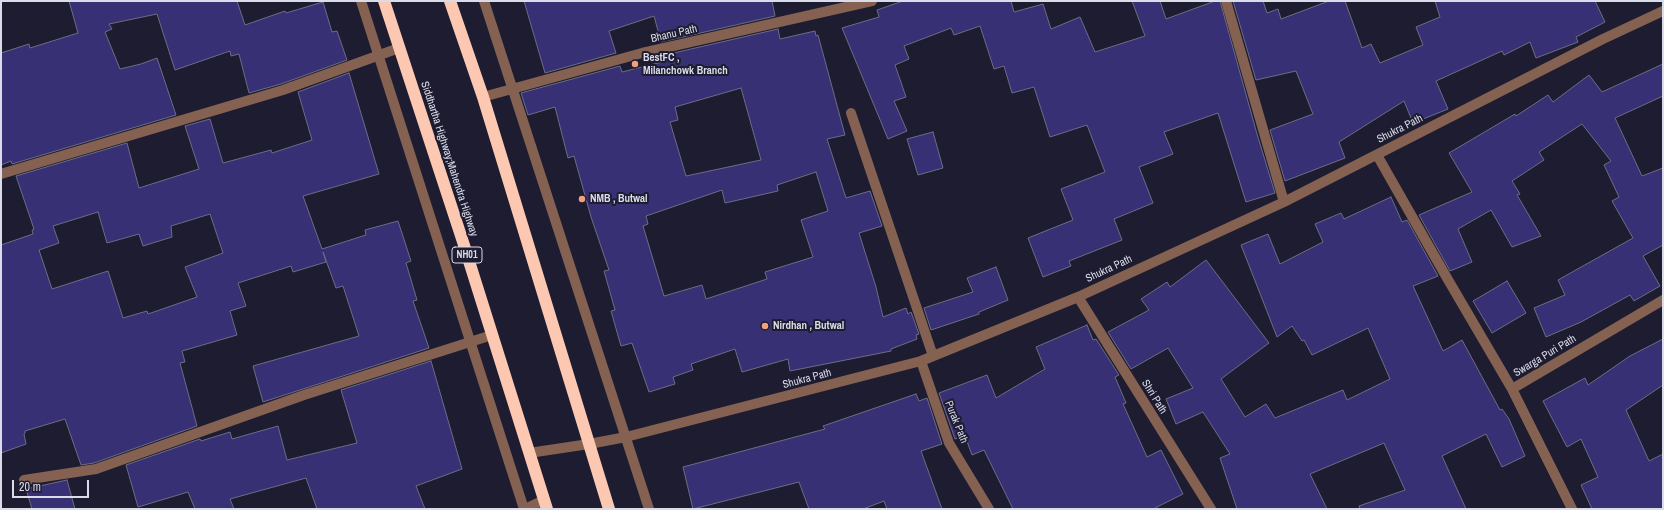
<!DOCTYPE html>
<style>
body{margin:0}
#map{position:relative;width:1664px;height:510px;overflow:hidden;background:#1d1c30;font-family:"Archivo Narrow",sans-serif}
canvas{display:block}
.frame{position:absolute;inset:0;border:2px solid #dbdcea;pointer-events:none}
.scale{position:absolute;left:12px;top:480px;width:77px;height:18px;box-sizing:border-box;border:2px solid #dbdcea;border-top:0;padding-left:5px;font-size:12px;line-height:14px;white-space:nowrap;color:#dbdcea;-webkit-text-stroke:3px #1d1c30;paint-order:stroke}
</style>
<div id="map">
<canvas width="1664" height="510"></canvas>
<div class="frame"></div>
<div class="scale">20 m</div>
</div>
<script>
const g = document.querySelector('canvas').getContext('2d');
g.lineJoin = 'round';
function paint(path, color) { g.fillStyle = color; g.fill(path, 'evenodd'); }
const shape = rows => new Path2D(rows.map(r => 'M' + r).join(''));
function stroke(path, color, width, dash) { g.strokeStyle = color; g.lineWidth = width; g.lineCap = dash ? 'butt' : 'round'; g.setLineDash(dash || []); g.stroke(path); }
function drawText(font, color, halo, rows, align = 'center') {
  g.font = font + ' "Archivo Narrow",sans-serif'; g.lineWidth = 4; g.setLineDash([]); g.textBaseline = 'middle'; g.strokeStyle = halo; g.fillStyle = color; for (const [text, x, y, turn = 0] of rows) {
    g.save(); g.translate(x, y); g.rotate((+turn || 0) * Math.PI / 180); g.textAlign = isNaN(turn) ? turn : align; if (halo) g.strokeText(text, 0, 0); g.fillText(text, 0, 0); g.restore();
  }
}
const building = shape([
 [69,1,237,1,245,25,285,11,286,13,323,2,332,32,337,31,347,60,281,84,249,93,239,54,231,56,230,51,175,70,157,14,109,24,112,29,105,32,120,69,141,64,157,58,176,115,12,164,11,161,1,165,1,53,29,44,30,48,78,33,69,1],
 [524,1,772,1,775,16,661,42,654,16,609,31,616,53,545,73,524,1],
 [903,1,1011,1,1014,12,1043,4,1051,29,1080,17,1095,52,1145,36,1132,1,1160,1,1166,19,1215,1,1220,1,1257,134,1275,193,1246,202,1218,113,1164,132,1173,154,1139,167,1153,203,1114,219,1122,240,1069,261,1071,266,1043,277,1028,238,1073,220,1061,189,1105,172,1087,125,1050,137,1034,87,1012,93,1004,66,994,69,980,26,954,35,951,28,904,46,909,59,895,65,906,97,894,101,907,131,888,139,842,28,879,17,877,10,903,1],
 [1233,1,1263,1,1267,13,1278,9,1281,19,1329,1,1345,1,1362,48,1371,44,1380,63,1423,45,1416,27,1440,17,1435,1,1595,1,1605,22,1576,37,1578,42,1536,58,1530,42,1504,55,1502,51,1436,81,1448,109,1413,123,1404,101,1339,142,1345,158,1285,181,1270,130,1313,114,1296,71,1256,80,1233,1],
 [778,29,780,39,815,31,816,36,818,35,845,135,827,139,846,198,870,191,882,226,859,233,876,287,883,317,906,308,908,314,911,312,919,334,916,335,917,339,891,349,891,351,790,371,788,359,742,372,735,349,691,364,693,370,673,377,675,384,649,392,632,343,621,346,611,311,615,310,604,271,609,270,591,217,574,156,568,158,555,107,528,115,521,93,620,66,622,72,666,61,665,55,778,29],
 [741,88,761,160,686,176,670,122,678,120,675,107,741,88],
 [816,172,828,211,801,220,813,257,765,272,767,279,706,299,702,285,664,296,643,226,648,224,646,216,722,190,725,203,778,191,777,185,816,172],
 [1663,64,1663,96,1615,118,1642,176,1663,168,1663,245,1643,256,1660,286,1634,301,1630,295,1581,322,1546,337,1534,308,1565,295,1558,280,1633,238,1612,201,1619,197,1604,165,1611,161,1582,124,1539,152,1544,160,1512,181,1520,194,1517,195,1541,236,1512,247,1491,210,1458,229,1472,262,1450,271,1419,215,1472,192,1449,153,1515,114,1516,116,1548,95,1553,102,1589,75,1602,92,1663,64],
 [349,73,379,174,303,196,322,249,366,235,365,230,398,221,411,261,406,263,417,300,413,301,429,348,263,402,253,366,359,336,343,286,336,288,323,252,326,262,293,272,291,266,238,283,246,306,230,311,237,335,182,351,185,362,180,363,197,426,94,463,81,465,65,419,25,431,25,433,24,434,26,444,1,453,1,245,33,234,32,230,34,229,16,176,127,143,139,188,199,169,185,126,210,119,223,163,271,150,272,153,312,140,298,92,349,73],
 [98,212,107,243,139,234,143,246,172,237,171,226,210,214,223,253,185,267,197,297,148,314,147,311,123,318,108,271,52,289,39,250,59,243,53,226,98,212],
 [933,132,943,168,918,175,907,139,933,132],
 [1391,197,1402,222,1407,220,1438,276,1413,286,1443,351,1462,340,1500,410,1502,409,1509,419,1525,456,1502,467,1486,434,1442,456,1466,509,1360,509,1359,506,1405,490,1384,443,1310,474,1327,509,1237,509,1220,458,1230,454,1203,412,1176,424,1166,399,1193,388,1168,348,1131,369,1108,332,1149,310,1141,299,1167,282,1170,287,1206,260,1269,343,1221,379,1245,417,1266,404,1275,418,1343,390,1347,400,1390,379,1368,328,1312,355,1304,340,1302,341,1292,326,1277,337,1241,245,1268,234,1280,264,1323,242,1315,224,1341,213,1344,219,1391,197],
 [996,267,1008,300,979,312,979,314,931,330,924,308,973,292,967,278,996,267],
 [1507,281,1526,313,1492,333,1473,301,1507,281],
 [1087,325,1093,340,1096,339,1119,375,1115,377,1126,403,1123,404,1147,457,1161,450,1183,494,1153,509,1013,509,984,450,972,455,965,436,955,439,939,393,987,375,996,398,1045,369,1036,347,1087,325],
 [1663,339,1663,385,1626,410,1649,461,1663,454,1663,509,1592,509,1581,485,1598,477,1581,439,1567,447,1543,401,1585,378,1588,385,1630,356,1663,339],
 [431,361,462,469,416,486,425,509,317,509,306,478,230,499,234,509,195,509,188,492,138,507,126,465,200,439,201,441,230,432,232,439,278,426,287,460,357,443,341,390,431,361],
 [916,394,919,401,927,398,942,444,921,451,942,509,887,509,884,501,863,509,809,509,799,482,693,509,683,467,825,429,823,426,916,394],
 [67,480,75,509,32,509,26,489,67,480]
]);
const minor = shape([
 [361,1,524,509],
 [484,1,649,509],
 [1226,1,1284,202],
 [483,97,642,53,872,1],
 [851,113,933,356],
 [1377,155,1447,278,1512,389],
 [1,174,283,90,399,48],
 [1078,297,1211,509],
 [921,361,949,443,989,509],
 [529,453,589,444,626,437,921,361,1078,297,1284,202,1603,39,1663,11],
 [24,480,96,469,304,395,492,335],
 [525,509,544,500],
 [1572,509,1512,389,1663,300]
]);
const highway = shape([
 [384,1,463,242,547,509],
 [450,1,483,97,609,509]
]);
const markers = [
 [635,64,4,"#f1a17c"],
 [582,199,4,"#f1a17c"],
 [765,326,4,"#f1a17c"]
];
const shields = [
 [467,255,30]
];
const shieldNames = [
 ["NH01",467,255]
];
const streetNames = [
 ["Bhanu Path",674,34,-13],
 ["Shukra Path",1400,129,-27],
 ["Siddhartha Highway;Mahendra Highway",449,159,72],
 ["Shukra Path",1109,269,-25],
 ["Swarga Puri Path",1545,356,-31],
 ["Shukra Path",807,379,-15],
 ["Shri Path",1154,397,58],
 ["Purak Path",956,422,68]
];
const poiNames = [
 ["BestFC ,",643,58],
 ["Milanchowk Branch",643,71],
 ["NMB , Butwal",590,199],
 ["Nirdhan , Butwal",773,326]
];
paint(building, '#383075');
stroke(building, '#6c6d85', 1);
stroke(minor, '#846151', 10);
stroke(highway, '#fdc8b1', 12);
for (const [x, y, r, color] of markers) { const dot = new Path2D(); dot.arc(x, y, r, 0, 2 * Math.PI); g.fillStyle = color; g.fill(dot); stroke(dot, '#1d1c30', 1.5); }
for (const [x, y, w] of shields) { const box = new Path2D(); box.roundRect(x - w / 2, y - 8, w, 16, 3); g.fillStyle = '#1d1c30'; g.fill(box); stroke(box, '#dbdcea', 1); }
drawText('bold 10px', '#dbdcea', null, shieldNames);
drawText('11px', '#dbdcea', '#1d1c30', streetNames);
drawText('bold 11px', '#dbdcea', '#1d1c30', poiNames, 'left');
</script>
